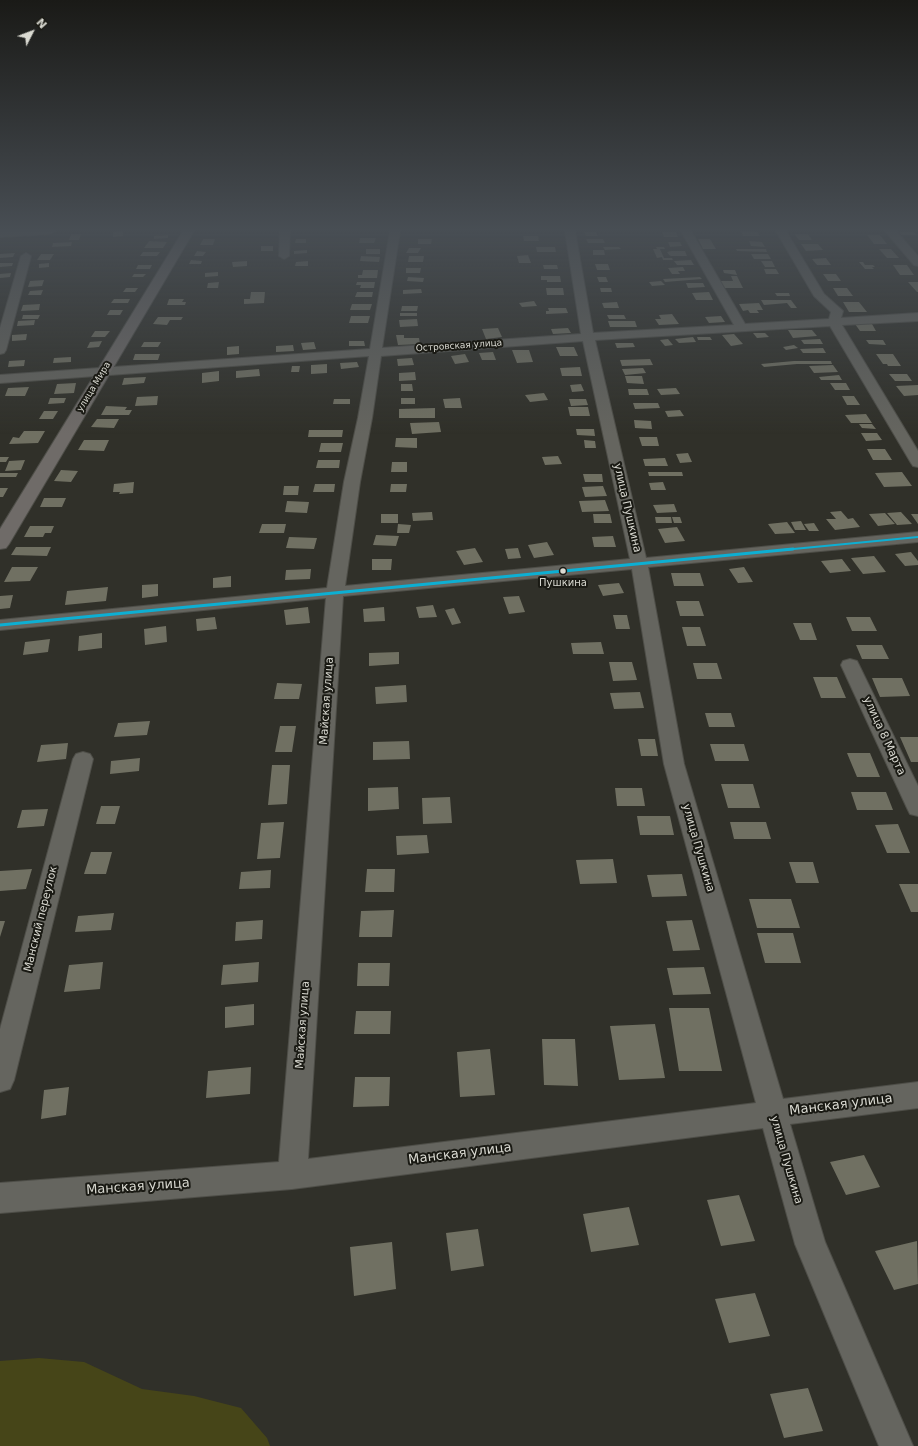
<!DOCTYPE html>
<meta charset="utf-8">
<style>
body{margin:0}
#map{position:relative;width:918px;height:1446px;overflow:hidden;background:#303029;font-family:"DejaVu Sans",sans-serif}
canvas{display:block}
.north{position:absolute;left:12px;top:12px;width:40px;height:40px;-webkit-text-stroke:3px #1a1a14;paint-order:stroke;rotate:48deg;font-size:11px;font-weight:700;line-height:16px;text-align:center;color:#dadad2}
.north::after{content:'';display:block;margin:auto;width:14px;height:18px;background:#dadad2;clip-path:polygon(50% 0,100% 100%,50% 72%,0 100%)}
</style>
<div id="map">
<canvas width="918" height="1446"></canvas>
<div class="north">N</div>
</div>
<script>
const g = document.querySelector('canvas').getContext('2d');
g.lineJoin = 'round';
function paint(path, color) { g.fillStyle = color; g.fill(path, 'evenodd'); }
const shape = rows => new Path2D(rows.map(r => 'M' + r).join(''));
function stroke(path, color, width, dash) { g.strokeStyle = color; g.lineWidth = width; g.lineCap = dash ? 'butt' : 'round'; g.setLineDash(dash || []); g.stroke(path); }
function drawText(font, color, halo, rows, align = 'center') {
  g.font = font + ' "DejaVu Sans",sans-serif'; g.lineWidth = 4; g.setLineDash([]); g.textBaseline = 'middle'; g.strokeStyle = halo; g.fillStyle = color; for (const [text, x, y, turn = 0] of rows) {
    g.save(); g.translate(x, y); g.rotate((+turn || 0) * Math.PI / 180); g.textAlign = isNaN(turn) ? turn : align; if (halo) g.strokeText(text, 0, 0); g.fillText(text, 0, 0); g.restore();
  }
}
const green = shape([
 [39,1358,84,1362,142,1389,194,1396,241,1408,267,1438,270,1446,0,1446,0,1361]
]);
const building = shape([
 [123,231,123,236,113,237,113,232],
 [741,231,758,232,760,236,743,236],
 [584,232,596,232,598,236,586,236],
 [662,232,676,232,678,237,664,237],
 [899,232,914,232,917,235,901,235],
 [71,234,81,234,79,240,69,240],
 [794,234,808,234,812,240,799,240],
 [168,235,168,238,154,239,154,236],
 [867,235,880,235,887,244,874,244],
 [523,236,538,236,539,241,524,241],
 [360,238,376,238,374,243,359,243],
 [203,239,215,239,213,245,200,245],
 [296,239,306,239,306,243,295,243],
 [418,239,432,239,431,244,418,244],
 [586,239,603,239,605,243,588,243],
 [698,239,710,239,716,249,703,249],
 [149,241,167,242,163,248,144,248],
 [749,241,762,242,765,247,751,246],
 [72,242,71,246,52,247,53,243],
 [668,242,680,242,682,246,670,247],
 [801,244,818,244,823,250,806,251],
 [261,246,273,246,273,251,261,251],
 [536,247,555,247,556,252,537,252],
 [603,247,619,247,621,249,605,250],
 [656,247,664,247,665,249,660,249,664,258,672,258,673,260,663,260,662,257,657,258,653,249,657,249],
 [409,248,421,248,418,253,406,253],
 [366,249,380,249,380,254,366,254],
 [736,249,766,249,767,252,737,251],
 [879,249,891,249,899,258,887,258],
 [307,250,307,253,294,254,294,251],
 [593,250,604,250,605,255,593,255],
 [197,251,206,252,203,256,194,256],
 [671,251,685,251,687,256,671,256,669,255,667,252],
 [143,252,160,252,157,256,140,256],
 [15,253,13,257,0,258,0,254],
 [41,254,54,254,50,260,37,260],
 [751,254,768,254,771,259,754,259],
 [528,255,531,263,519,263,517,256],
 [361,256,380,257,379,262,360,261],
 [409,256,424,256,423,262,408,262],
 [826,258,831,265,817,265,812,259],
 [191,260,202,261,201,264,189,264],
 [691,260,694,265,677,265,674,261],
 [247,261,247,266,233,267,232,262],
 [308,261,308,266,295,266,296,262],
 [761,261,772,261,775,267,765,267],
 [859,262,863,262,865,265,873,265,875,267,872,267,874,269,865,269],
 [0,263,13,263,12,266,0,267],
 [49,263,49,267,39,268,39,264],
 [595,264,608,264,610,270,597,270],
 [138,265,152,265,150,269,136,269],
 [543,265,557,265,558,269,544,269],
 [893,265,907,265,914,275,900,275],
 [683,267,685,271,678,271,680,274,672,274,668,268],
 [406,268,421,268,420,273,406,273],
 [764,269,776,269,779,274,766,274],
 [363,270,378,270,377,278,358,278,358,275,362,275],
 [723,270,735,270,737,275,724,273],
 [218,272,218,276,205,277,205,273],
 [11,273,10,277,0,278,0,274],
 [134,274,146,274,143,277,132,277],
 [823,274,836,274,841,281,828,281],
 [541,276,560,276,561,282,547,282,547,280,541,280],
 [731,276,737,276,743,288,724,288,720,281,733,281],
 [408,277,424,278,423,282,407,281],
 [597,277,606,277,608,282,599,282],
 [700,277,702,279,665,282,663,279],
 [44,280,42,286,28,287,30,281],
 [661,281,665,285,652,286,649,282],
 [219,282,218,288,207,288,208,283],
 [357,282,375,282,374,288,360,288,361,285,356,285],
 [908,282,918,282,918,292,917,292],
 [686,283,703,283,705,287,688,288],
 [126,288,138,288,135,292,123,292],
 [546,288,563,288,564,295,547,295],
 [600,288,611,288,612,292,601,292],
 [833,288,847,288,853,296,838,296],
 [421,289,422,293,403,294,403,290],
 [43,290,41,295,28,295,30,291],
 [251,292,265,292,264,303,244,304,244,299,250,299],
 [357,292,373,292,372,297,355,297],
 [709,292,713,300,696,300,692,293],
 [775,293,789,293,790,296,777,296],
 [114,299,130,299,128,303,111,303],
 [169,299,184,299,182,302,186,302,185,305,167,305],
 [761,300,791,300,797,308,791,308,787,303,764,305],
 [534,301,537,306,522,307,519,303],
 [617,302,619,308,604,308,602,303],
 [843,302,859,302,867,312,849,312],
 [759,303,763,310,757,310,759,313,750,313,748,310,743,311,739,304],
 [40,304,39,310,21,311,23,305],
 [352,304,372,304,370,310,350,310],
 [402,306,418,306,417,311,401,311],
 [548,308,566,308,568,313,546,314,546,311,549,311],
 [110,310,123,310,120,315,107,315],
 [400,313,417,313,417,316,400,316],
 [672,314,679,324,659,325,655,319,661,319,659,315],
 [23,315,40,315,38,319,22,319],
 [607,315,624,315,626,319,609,319],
 [351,316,370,316,368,323,349,323],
 [721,316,725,322,709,323,705,317],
 [158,317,183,317,181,320,170,320,167,325,153,324],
 [417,319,418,326,400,327,399,320],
 [35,320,34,325,17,326,18,321],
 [608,321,635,321,637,327,610,327],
 [855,324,872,324,876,331,860,331],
 [498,328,502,337,486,339,482,329],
 [568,328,571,333,553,334,551,329],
 [788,330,812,330,817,336,793,338],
 [95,331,110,331,105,337,91,337],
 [753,333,765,333,769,337,757,338],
 [27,334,26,340,12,341,12,335],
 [734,334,743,344,731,346,722,335],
 [396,335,404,335,404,338,419,338,420,344,398,345],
 [693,337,696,342,679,343,675,339],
 [697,337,710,337,712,340,698,340],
 [668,339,673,345,665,346,660,340],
 [820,339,823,344,804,344,801,340],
 [866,340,883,340,886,345,869,344],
 [102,341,99,347,87,348,90,342],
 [349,341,364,341,365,346,349,346],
 [144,342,161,342,158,347,141,347],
 [314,342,316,349,303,350,301,343],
 [615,343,633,343,635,347,617,348],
 [293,345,294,351,276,352,276,346],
 [794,345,798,348,786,350,783,347],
 [239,346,239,354,227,355,227,347],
 [556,347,574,347,578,356,560,356],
 [823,348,826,353,803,353,800,349],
 [512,350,529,350,533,362,517,363],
 [493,352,496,360,482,360,479,353],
 [135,354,160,354,158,360,133,360],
 [465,354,469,362,455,364,451,356],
 [876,354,893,354,901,366,888,366,887,364,883,364],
 [71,357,71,362,53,363,54,358],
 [412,358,414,365,398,366,397,359],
 [650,359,653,365,622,366,620,360],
 [25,360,24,366,8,367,9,361],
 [794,361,831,361,832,364,797,364,764,367,761,364],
 [357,362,359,367,341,369,340,363],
 [327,364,327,373,311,374,311,365],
 [833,365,838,372,814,373,809,366],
 [292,366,300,366,299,372,291,372],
 [580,367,582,376,562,376,560,368],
 [643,368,646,373,625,375,622,369],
 [259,369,260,376,236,378,236,371],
 [219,371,219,381,202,383,202,373],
 [415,372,416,380,399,381,399,373],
 [889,374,907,374,912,381,895,381],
 [839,375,842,380,821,380,819,377],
 [625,376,642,376,644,384,627,383],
 [146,377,144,383,122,385,124,378],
 [76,383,74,393,54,394,57,384],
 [830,383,846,383,850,390,835,390],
 [401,384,412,384,413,391,401,391],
 [581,384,584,391,572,392,570,385],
 [918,385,918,395,904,396,896,386],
 [29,387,25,396,5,396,8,388],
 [676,388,680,394,661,395,657,389],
 [628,389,647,389,649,395,629,395],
 [544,393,548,400,530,402,525,395],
 [158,396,157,405,135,406,137,397],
 [842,396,854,396,860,405,847,405],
 [50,398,66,398,64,403,48,404],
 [401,398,415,398,415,404,401,404],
 [460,398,462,408,445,408,443,399],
 [334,399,350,399,350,404,333,404],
 [569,399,586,399,588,405,571,406],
 [633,403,658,403,660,408,635,409],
 [106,406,127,407,125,410,132,410,129,415,101,415],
 [568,407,588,407,590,416,570,416],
 [435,408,435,418,399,418,399,409],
 [680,410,684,416,668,417,665,411],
 [44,411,58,411,53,419,39,419],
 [866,414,872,423,851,423,845,415],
 [97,419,119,419,114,428,91,427],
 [634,420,651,421,652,429,635,428],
 [439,422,441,432,412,434,410,423],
 [859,424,872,424,876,429,862,428],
 [576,429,594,429,595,436,577,435],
 [309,430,343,430,342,437,308,437],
 [24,431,45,431,38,443,9,444,13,437,19,438],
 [861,433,877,433,882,440,866,441],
 [639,437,657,437,659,446,642,446],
 [396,438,417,438,417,448,395,447],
 [84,440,109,440,104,451,78,450],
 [584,440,595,441,596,448,585,448],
 [321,443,343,443,341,452,319,452],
 [867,449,885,449,892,460,873,460],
 [688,453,692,462,680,463,676,454],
 [558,456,562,464,545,465,542,457],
 [0,457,9,457,6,462,0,462],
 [665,458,668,466,645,466,643,459],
 [25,460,21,470,5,471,9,461],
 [318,460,340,460,339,468,316,468],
 [392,462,407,462,407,472,391,472],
 [61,470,78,471,71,482,54,481],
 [648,472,682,472,683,476,649,476],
 [902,472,912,486,884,487,875,473],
 [0,473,18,473,16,477,0,477],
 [583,474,602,474,603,482,585,482],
 [134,482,133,493,119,494,120,492,113,492,114,484],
 [663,482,666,490,651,490,649,483],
 [315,484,335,484,334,492,313,492],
 [391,484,407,484,406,492,390,492],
 [284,486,299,486,298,495,283,495],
 [603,486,607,496,585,497,582,487],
 [0,488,8,488,3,497,0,497],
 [44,498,66,498,62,507,40,507],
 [605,500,609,511,582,512,579,501],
 [287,501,309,502,307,513,285,512],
 [674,504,677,512,657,513,653,505],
 [841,511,848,519,853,518,860,527,835,530,826,519,836,519,830,512],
 [432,512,433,520,413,521,412,513],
 [901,512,912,524,897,525,887,513],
 [885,513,895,524,878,526,869,514],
 [381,514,398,514,398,523,381,523],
 [593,514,610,514,612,523,594,523],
 [911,514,918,514,918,524],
 [655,517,671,517,672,523,656,523],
 [672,517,680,517,682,523,674,523],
 [801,521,806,530,795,530,791,522],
 [787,522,795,533,775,534,768,524],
 [814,523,819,531,809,531,804,524],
 [262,524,286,524,284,533,259,533],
 [398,524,411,525,409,533,397,533],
 [30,526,54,526,51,533,45,533,43,537,24,537],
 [677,527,685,541,665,543,658,529],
 [376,535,399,536,396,546,373,545],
 [613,536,616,547,594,547,592,537],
 [289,537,317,538,314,549,286,548],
 [547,542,554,555,534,558,528,545],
 [16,547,51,547,47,556,11,555],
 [475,548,483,562,464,565,456,551],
 [518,548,521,558,508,559,505,549],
 [911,552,918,561,918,565,905,566,895,554],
 [874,556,886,572,863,574,851,558],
 [372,559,392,559,391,570,372,570],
 [842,559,851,571,830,573,821,561],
 [12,567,38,567,30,581,4,582],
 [744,567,753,582,738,583,729,569],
 [311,569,310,579,285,580,286,570],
 [671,573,700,573,704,586,674,586],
 [231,576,231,587,213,588,213,578],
 [619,583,624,593,603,596,598,585],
 [158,584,158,596,142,598,142,585],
 [108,587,106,601,65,605,67,591],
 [13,595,10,608,0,609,0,596],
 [519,596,525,612,509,614,503,597],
 [676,601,699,601,704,616,680,616],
 [433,605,437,617,419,618,416,607],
 [308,607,310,623,286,625,284,610],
 [384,607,385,621,364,622,363,609],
 [454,608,461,623,452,625,445,610],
 [613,615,627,615,630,629,616,629],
 [215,617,217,629,197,631,196,619],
 [846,617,870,617,877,631,852,631],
 [793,623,811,623,817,640,800,640],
 [166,626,167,642,145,645,144,629],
 [682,627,700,627,706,646,687,646],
 [102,633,102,648,78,651,79,636],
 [50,639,48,652,23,655,25,642],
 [601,642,604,654,573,654,571,643],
 [856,645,882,645,889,659,862,659],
 [399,652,399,664,369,666,369,653],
 [609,662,632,662,637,680,613,681],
 [693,663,717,663,722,679,697,679],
 [813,677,837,677,846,698,821,698],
 [872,678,902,678,910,696,880,697],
 [277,683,302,684,299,699,274,699],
 [406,685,407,702,376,704,375,687],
 [640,692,644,708,614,709,610,693],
 [705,713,731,713,735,727,709,727],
 [150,721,147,735,114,737,118,723],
 [280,726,296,726,292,752,275,752],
 [900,737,918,737,918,762,911,762],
 [638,739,655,739,658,756,641,756],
 [409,741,410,759,373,760,373,742],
 [68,743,66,759,37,762,41,745],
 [710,744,744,744,749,761,715,761],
 [847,753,870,753,880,777,857,777],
 [140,758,139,771,110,774,111,761],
 [272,765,290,765,287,804,268,805],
 [721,784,753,784,760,808,728,808],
 [398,787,399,809,368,811,368,788],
 [615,788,642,788,645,806,617,806],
 [851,792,886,792,893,810,857,810],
 [450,797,452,823,423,824,422,798],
 [101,806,120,806,115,824,96,824],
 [48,809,44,826,17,828,22,810],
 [637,816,670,816,674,835,640,835],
 [284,822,280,858,257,859,261,823],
 [730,822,766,822,771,839,734,839],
 [898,824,910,853,887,853,875,825],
 [427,835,429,853,397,855,396,836],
 [91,852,112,852,106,874,84,874],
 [613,859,617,883,580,884,576,860],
 [789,862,813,862,819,883,796,883],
 [32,869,26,889,0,891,0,871],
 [367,869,395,869,394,892,365,892],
 [271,870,270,888,239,889,241,872],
 [682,874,687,896,652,897,647,875],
 [899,884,918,884,918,912,911,912],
 [749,899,791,899,800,928,757,928],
 [394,910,392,937,359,937,361,911],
 [114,913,111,930,75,932,78,916],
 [263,920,262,939,235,941,236,922],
 [692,920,700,950,673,951,666,921],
 [0,921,5,921,0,937],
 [757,933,793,933,801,963,765,963],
 [103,962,100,989,64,992,69,965],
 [259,962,258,982,221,985,223,965],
 [358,963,390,963,389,986,357,986],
 [704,967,711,994,673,995,667,968],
 [254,1004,254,1025,225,1028,225,1007],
 [669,1008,709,1008,722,1071,679,1071],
 [356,1011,391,1011,390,1034,354,1034],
 [655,1024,665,1078,619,1080,610,1026],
 [542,1039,575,1039,578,1086,544,1085],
 [490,1049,495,1095,460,1097,457,1052],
 [251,1067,250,1094,206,1098,208,1071],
 [355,1077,390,1077,389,1106,353,1107],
 [69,1087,66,1115,41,1119,44,1090],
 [864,1155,880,1187,846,1195,830,1162],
 [739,1195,755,1241,721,1246,707,1200],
 [629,1207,639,1245,591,1252,583,1214],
 [478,1229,484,1266,451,1271,446,1233],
 [917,1241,918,1284,894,1290,875,1251],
 [392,1242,396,1289,354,1296,350,1247],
 [755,1293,770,1336,729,1343,715,1299],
 [808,1388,823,1431,784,1438,770,1394]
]);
const minor = shape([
 [0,231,55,231,50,234,0,237,0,231],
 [280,231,290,231,289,256,284,259,279,256,280,231],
 [390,231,400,231,382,348,581,334,565,231,575,231,593,333,734,325,681,231,691,231,745,324,829,319,831,312,814,296,776,231,786,231,824,294,843,311,841,318,918,313,918,321,842,325,918,451,918,467,913,466,911,463,830,326,595,340,646,558,918,532,918,542,648,567,684,764,783,1099,918,1082,918,1108,790,1124,825,1242,913,1446,879,1446,795,1244,763,1128,292,1189,0,1213,0,1183,279,1162,326,598,0,630,0,620,327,588,344,482,358,418,369,356,0,383,0,375,370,349,390,231],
 [583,341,630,559,345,586,360,482,372,418,381,356,583,341],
 [632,569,664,764,756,1103,308,1159,343,596,632,569],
 [885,231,896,231,918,256,918,266,914,265,885,231],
 [26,253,31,256,6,350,4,353,0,354,0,328,21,256,26,253],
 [850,659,857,661,859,665,918,786,918,816,910,814,907,808,841,665,843,661,850,659],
 [83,752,90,754,93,759,14,1080,10,1089,0,1092,0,1029,73,759,76,754,83,752]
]);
const major = shape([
 [183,231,194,231,9,544,6,548,0,549,0,529,183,231]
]);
const bus1Far1 = shape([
 [783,550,918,537]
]);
const bus1 = shape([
 [0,625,793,549]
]);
const markers = [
 [563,571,3.5,"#dadad2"]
];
const farStreetnames = [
 ["Островская улица",459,346,-4],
 ["улица Мира",94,387,-59]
];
const busNames = [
 ["Пушкина",563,583]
];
const streetNames = [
 ["улица Пушкина",627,508,77],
 ["Майская улица",327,701,-86],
 ["улица 8 Марта",884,736,65],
 ["улица Пушкина",698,848,74],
 ["Манский переулок",41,919,-76],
 ["Майская улица",303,1025,-86],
 ["улица Пушкина",786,1160,74]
];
const nearStreetnames = [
 ["Манская улица",841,1105,-7],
 ["Манская улица",460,1154,-7],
 ["Манская улица",138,1187,-4]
];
paint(green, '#464518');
paint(building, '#707062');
stroke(minor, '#4e4e48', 2);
stroke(major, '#4e4e48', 2);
paint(minor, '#65655f');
paint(major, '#6f6b68');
stroke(bus1Far1, '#0dafd3', 2);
stroke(bus1, '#0dafd3', 3);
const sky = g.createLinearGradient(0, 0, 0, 434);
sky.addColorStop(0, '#1a1a17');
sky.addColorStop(0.53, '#484e54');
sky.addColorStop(1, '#484e5400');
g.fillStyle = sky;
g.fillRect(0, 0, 918, 434);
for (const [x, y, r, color] of markers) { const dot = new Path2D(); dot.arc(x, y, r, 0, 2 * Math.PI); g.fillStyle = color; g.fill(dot); stroke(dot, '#1a1a14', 1.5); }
drawText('9px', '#dadad2', '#1a1a14', farStreetnames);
drawText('10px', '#dadad2', '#1a1a14', busNames);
drawText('11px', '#dadad2', '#1a1a14', streetNames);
drawText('13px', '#dadad2', '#1a1a14', nearStreetnames);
</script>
